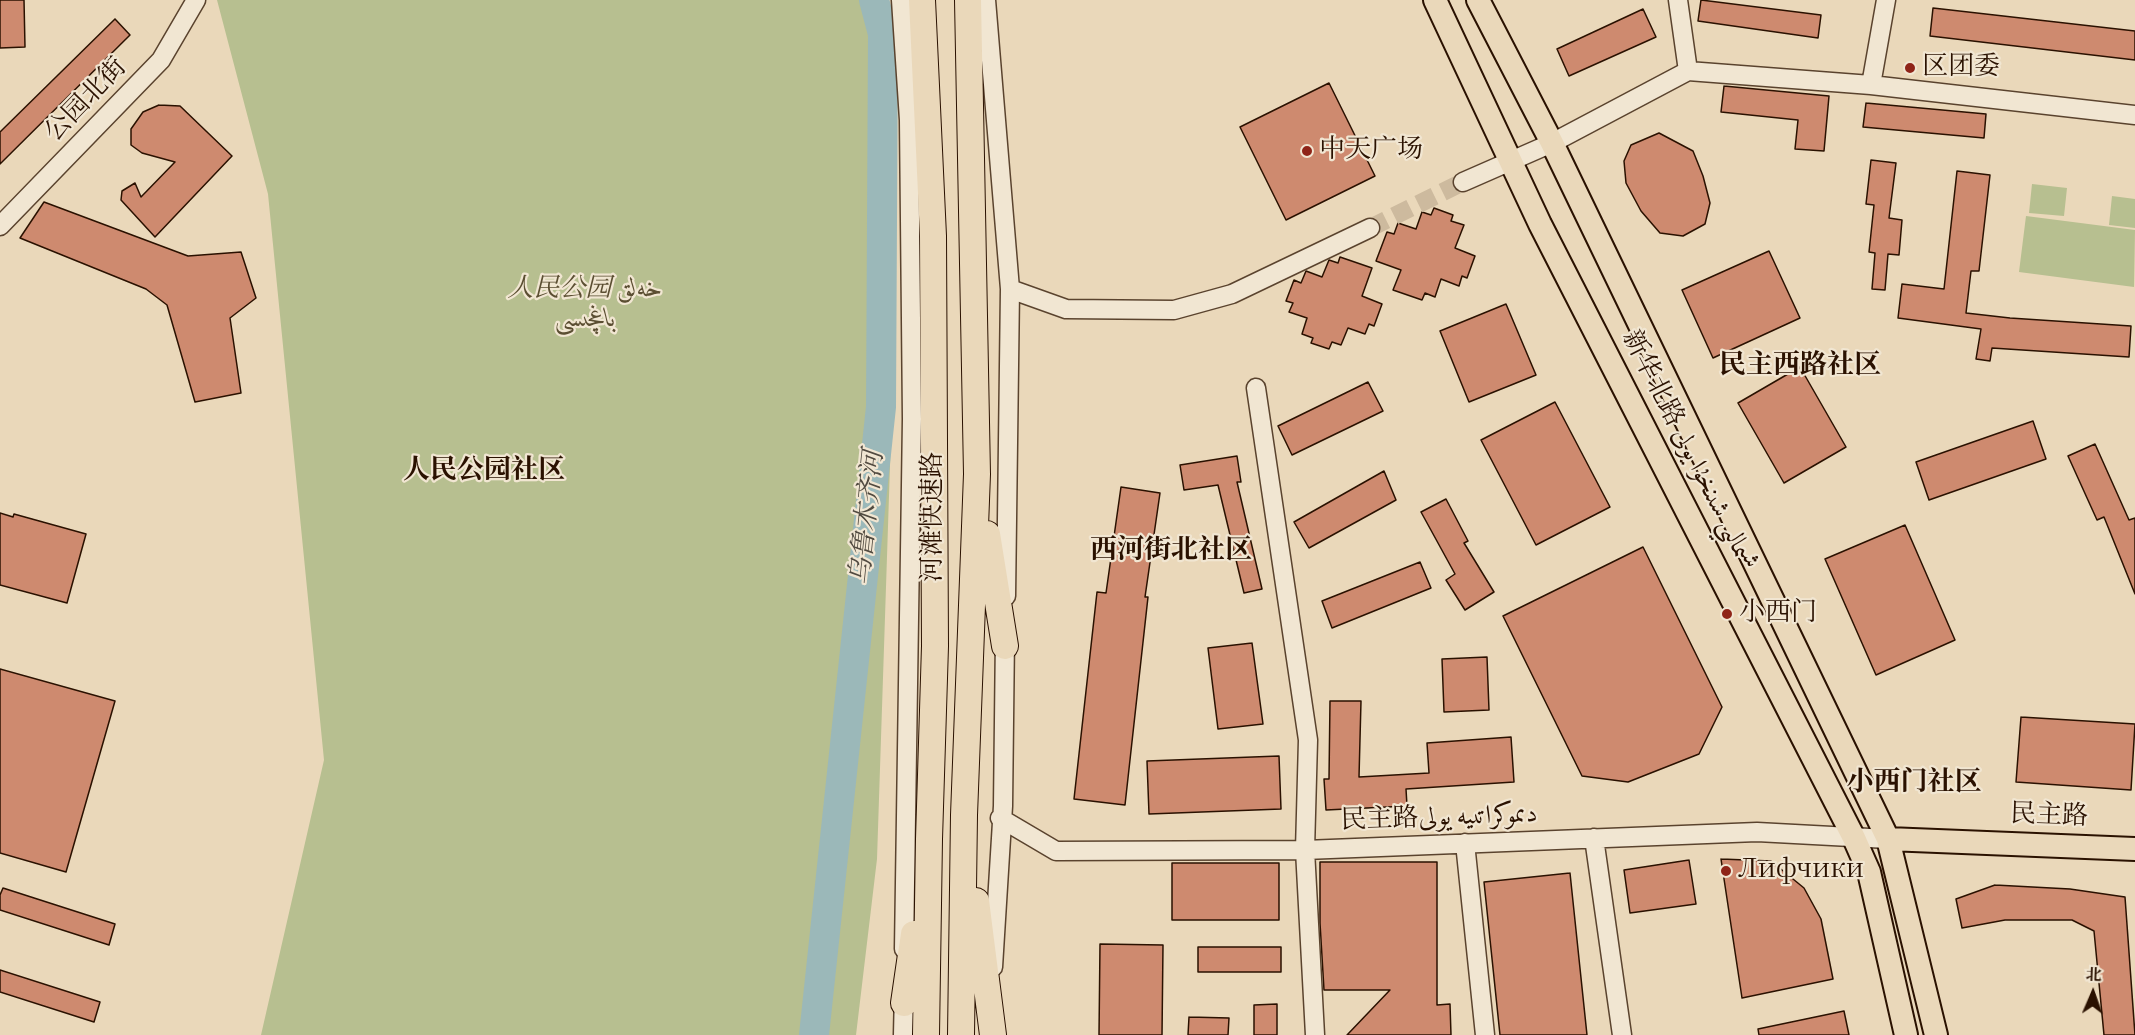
<!DOCTYPE html>
<meta charset="utf-8">
<style>
body{margin:0}
#map{position:relative;width:2135px;height:1035px;overflow:hidden;background:#ead8ba;font-family:"IM FELL Double Pica","Noto Serif SC",serif}
canvas{display:block}
.north{position:absolute;left:2063px;top:963px;width:60px;height:60px;-webkit-text-stroke:4px #f1e6d2;paint-order:stroke;rotate:2deg;font-size:16px;font-weight:700;line-height:24px;text-align:center;color:#2a1100}
.north::after{content:'';display:block;margin:auto;width:21px;height:27px;background:#2a1100;clip-path:polygon(50% 0,100% 100%,50% 72%,0 100%)}
</style>
<div id="map">
<canvas width="2135" height="1035"></canvas>
<div class="north">北</div>
</div>
<script>
const g = document.querySelector('canvas').getContext('2d');
g.lineJoin = 'round';
function paint(path, color) { g.fillStyle = color; g.fill(path, 'evenodd'); }
const shape = rows => new Path2D(rows.map(r => 'M' + r).join(''));
function stroke(path, color, width, dash) { g.strokeStyle = color; g.lineWidth = width; g.lineCap = dash ? 'butt' : 'round'; g.setLineDash(dash || []); g.stroke(path); }
function drawText(font, color, halo, rows, align = 'center') {
  g.font = font + ' "IM FELL Double Pica",Amiri,"Noto Serif SC",serif'; g.lineWidth = 4.5; g.setLineDash([]); g.textBaseline = 'middle'; g.strokeStyle = halo; g.fillStyle = color; for (const [text, x, y, turn = 0] of rows) {
    g.save(); g.translate(x, y); g.rotate((+turn || 0) * Math.PI / 180); g.textAlign = isNaN(turn) ? turn : align; if (halo) g.strokeText(text, 0, 0); g.fillText(text, 0, 0); g.restore();
  }
}
const green = shape([
 [217,0,882,0,893,375,877,859,856,1035,261,1035,324,760,268,194],
 [2032,184,2067,188,2064,216,2029,213],
 [2112,196,2135,199,2135,228,2109,225],
 [2026,216,2135,230,2134,287,2019,272]
]);
const river = shape([
 [814,1035,881,407,883,34,874,0]
]);
const building = shape([
 [0,0,24,0,25,47,0,48,0,0],
 [1701,0,1821,15,1818,38,1698,21,1701,0],
 [1933,8,2135,31,2135,60,1930,36,1933,8],
 [1643,9,1656,37,1569,76,1557,49,1643,9],
 [115,19,130,35,0,164,0,132,115,19],
 [1329,83,1375,176,1286,220,1240,127,1329,83],
 [1724,86,1829,96,1824,151,1795,149,1798,120,1721,112,1724,86],
 [1866,103,1986,114,1984,138,1863,127,1866,103],
 [159,105,180,106,232,156,155,237,121,200,122,191,135,183,141,197,175,162,142,153,131,145,131,129,143,112,159,105],
 [1659,133,1693,151,1703,176,1710,203,1705,224,1683,236,1660,233,1641,211,1626,183,1624,161,1631,145,1659,133],
 [1871,160,1896,163,1889,218,1902,220,1899,255,1888,254,1885,290,1872,289,1875,253,1869,252,1874,205,1866,204,1871,160],
 [1957,171,1990,175,1979,271,1971,271,1966,313,2010,318,2131,326,2129,357,1992,348,1990,361,1976,359,1981,329,1898,318,1902,284,1944,289,1957,171],
 [44,202,188,256,241,252,256,298,230,318,241,393,195,402,167,305,146,289,20,238,44,202],
 [1434,208,1453,215,1451,221,1464,225,1455,248,1475,256,1467,278,1462,276,1459,286,1441,279,1435,297,1425,293,1422,300,1393,290,1401,270,1376,261,1387,232,1394,234,1398,223,1416,229,1422,212,1431,215,1434,208],
 [1769,251,1800,318,1713,358,1682,290,1769,251],
 [1340,257,1372,268,1362,296,1382,304,1374,326,1369,324,1365,334,1348,328,1341,345,1332,342,1329,349,1311,343,1313,338,1302,334,1307,318,1289,312,1293,303,1286,301,1294,280,1301,283,1306,271,1322,277,1329,260,1338,263,1340,257],
 [1506,304,1536,375,1469,402,1440,331,1506,304],
 [1800,367,1846,447,1784,483,1738,403,1800,367],
 [1368,382,1383,411,1292,455,1278,426,1368,382],
 [1555,402,1610,507,1536,545,1481,440,1555,402],
 [2033,421,2046,459,1929,500,1916,462,2033,421],
 [2095,444,2129,520,2135,518,2135,594,2104,517,2097,520,2068,456,2095,444],
 [1237,456,1241,482,1237,482,1262,589,1244,593,1218,485,1184,490,1180,465,1237,456],
 [1384,471,1396,500,1309,548,1294,522,1384,471],
 [1121,487,1160,493,1145,597,1148,597,1125,805,1074,799,1097,592,1106,593,1121,487],
 [1446,499,1468,541,1464,543,1494,592,1465,610,1446,580,1455,574,1421,512,1446,499],
 [0,513,13,517,14,514,86,534,67,603,0,585,0,513],
 [1905,525,1955,640,1876,675,1825,559,1905,525],
 [1643,547,1722,707,1699,754,1628,782,1582,776,1503,616,1643,547],
 [1420,562,1431,588,1332,628,1322,601,1420,562],
 [1252,643,1263,724,1218,729,1208,648,1252,643],
 [1487,657,1489,710,1444,712,1442,659,1487,657],
 [0,669,115,701,66,872,0,853,0,669],
 [1330,701,1361,701,1359,777,1429,773,1427,743,1511,737,1514,782,1406,789,1407,806,1326,810,1324,779,1329,779,1330,701],
 [2021,717,2135,724,2131,790,2016,782,2021,717],
 [1279,756,1281,809,1149,814,1147,761,1279,756],
 [1721,859,1771,861,1804,888,1821,919,1833,979,1742,998,1721,859],
 [1689,860,1696,904,1630,913,1624,870,1689,860],
 [1320,862,1437,862,1437,1005,1450,1004,1451,1035,1347,1035,1390,990,1324,990,1320,923,1320,862],
 [1172,863,1279,863,1279,920,1172,920,1172,863],
 [1570,873,1587,1035,1500,1035,1484,882,1570,873],
 [1995,885,2070,889,2125,897,2135,1035,2104,1035,2094,931,2072,920,2005,920,1962,928,1956,899,1995,885],
 [3,888,115,924,109,945,0,910,0,895,3,888],
 [1100,944,1163,945,1162,1035,1099,1035,1100,944],
 [1198,947,1281,947,1281,972,1198,972,1198,947],
 [0,970,100,1002,94,1022,0,992,0,970],
 [1277,1004,1277,1035,1254,1035,1254,1005,1277,1004],
 [1844,1011,1849,1035,1759,1035,1758,1029,1844,1011],
 [1189,1017,1229,1018,1228,1035,1188,1035,1189,1017]
]);
const minorTunnel = shape([
 [1370,228,1463,182]
]);
const minor = shape([
 [901,0,909,120,912,419,904,949],
 [986,0,1010,289,1006,596],
 [1678,0,1688,71],
 [1871,85,1886,0],
 [1463,182,1552,143,1688,71,1871,85,2135,115],
 [0,226,161,60,196,0],
 [1010,289,1066,309,1174,310,1232,294,1370,228],
 [1256,388,1308,740,1305,850,1315,1035],
 [1000,818,1056,851,1305,850,1757,832,1888,839],
 [1594,838,1622,1035],
 [1465,843,1485,1035],
 [993,967,1003,806,1005,635],
 [903,1035,904,991]
]);
const major = shape([
 [1435,0,1540,224,1854,838,1869,872,1906,1035],
 [1478,0,1552,143,1888,839,1936,1035],
 [1888,839,2135,849]
]);
const highway = shape([
 [922,0,933,236,935,646,929,839,926,1035],
 [987,534,1005,646],
 [976,901,993,1035],
 [904,1003,914,934],
 [961,1035,964,815,977,474,968,0]
]);
const markers = [
 [1910,68,6,"#8f2418"],
 [1307,151,6,"#8f2418"],
 [1727,614,6,"#8f2418"],
 [1726,871,6,"#8f2418"]
];
const poiNames = [
 ["区团委",1922,68],
 ["中天广场",1319,151],
 ["小西门",1739,614],
 ["Лифчики",1738,871]
];
const streetNames = [
 ["公园北街",87,101,-46],
 ["新华北路 شىمالىي شىنخۇا يولى",1688,451,63],
 ["河滩快速路",934,517,-90],
 ["民主路",2049,817,2],
 ["民主路دىموكراتىيە يولى",1439,819,-2]
];
const parkNames = [
 ["人民公园 خەلق",585,290],
 ["باغچىسى",585,320]
];
const neighbourhoodNames = [
 ["民主西路社区",1800,367],
 ["人民公园社区",484,472],
 ["西河街北社区",1171,552],
 ["小西门社区",1914,784]
];
const waterNames = [
 ["乌鲁木齐河",869,518,-84]
];
paint(green, '#b7bf90');
stroke(river, '#9bb8b9', 30);
paint(building, '#ce8a6f');
stroke(building, '#2a1100', 1.5);
stroke(minorTunnel, '#cdba9e', 18, [18, 9]);
stroke(minor, '#5a432e', 21);
stroke(major, '#2a1100', 26);
stroke(highway, '#2a1100', 28);
stroke(minor, '#f1e6d2', 18);
stroke(major, '#ead8ba', 22);
stroke(highway, '#ead8ba', 26);
for (const [x, y, r, color] of markers) { const dot = new Path2D(); dot.arc(x, y, r, 0, 2 * Math.PI); g.fillStyle = color; g.fill(dot); stroke(dot, '#f1e6d2', 2); }
drawText('26px', '#2a1100', '#f1e6d2', poiNames, 'left');
drawText('26px', '#2a1100', '#f1e6d2', streetNames);
drawText('italic 26px', '#5b4e32', '#f1e6d2', parkNames);
drawText('bold 27px', '#2a1100', '#f1e6d2', neighbourhoodNames);
drawText('italic 27px', '#524b41', '#f1e6d2', waterNames);
</script>
